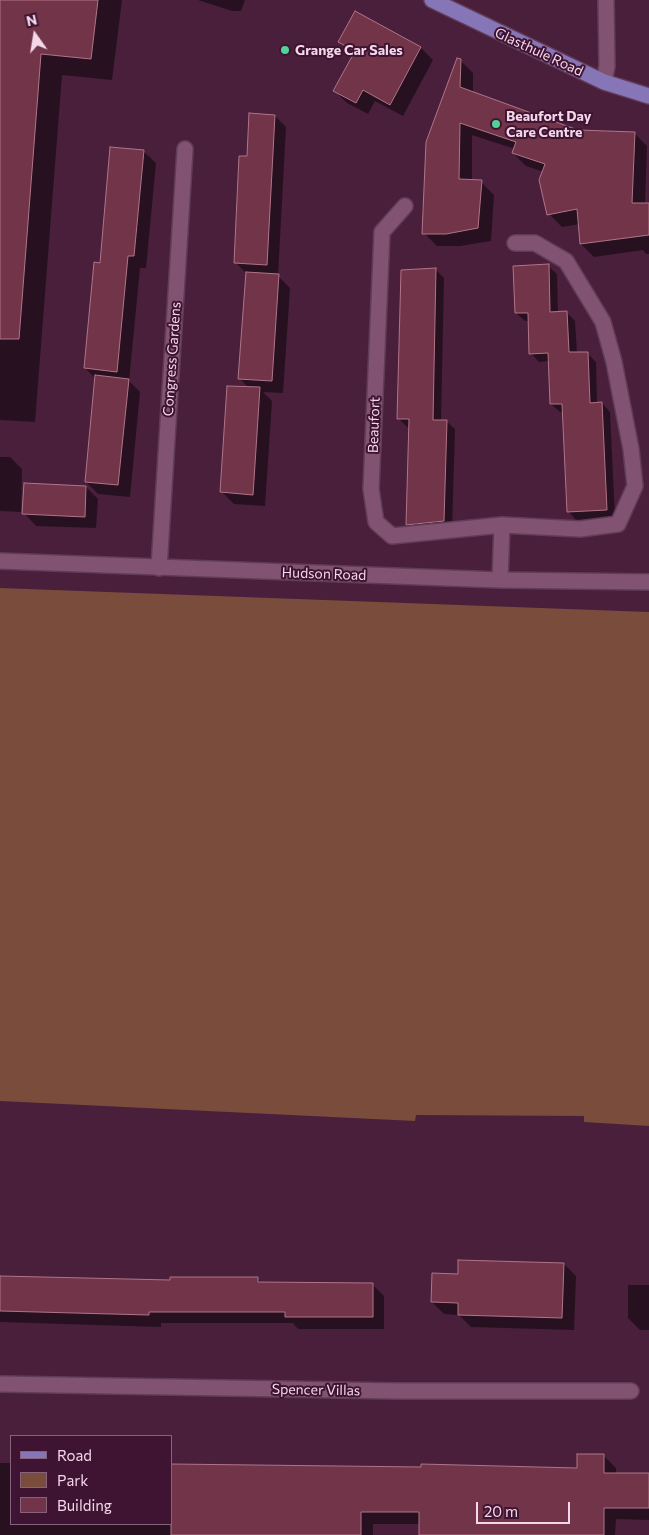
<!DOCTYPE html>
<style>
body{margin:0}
#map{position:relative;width:649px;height:1535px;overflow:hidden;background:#491f3c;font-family:Commissioner,sans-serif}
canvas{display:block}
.legend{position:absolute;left:10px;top:1435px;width:162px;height:90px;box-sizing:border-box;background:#3e1432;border:1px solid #87627c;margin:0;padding:6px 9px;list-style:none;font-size:15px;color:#f4d8ea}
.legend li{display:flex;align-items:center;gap:10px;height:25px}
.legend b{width:25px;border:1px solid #87627c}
.north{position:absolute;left:10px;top:10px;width:50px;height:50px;-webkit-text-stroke:4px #3e1432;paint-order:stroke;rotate:347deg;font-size:14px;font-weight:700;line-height:20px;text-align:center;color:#f4d8ea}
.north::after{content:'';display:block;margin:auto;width:18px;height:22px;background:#f4d8ea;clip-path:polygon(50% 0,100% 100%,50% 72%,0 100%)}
.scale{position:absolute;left:476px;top:1502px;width:94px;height:22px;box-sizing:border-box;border:2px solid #f4d8ea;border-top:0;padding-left:6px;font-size:15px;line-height:18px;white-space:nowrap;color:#f4d8ea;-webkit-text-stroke:4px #3e1432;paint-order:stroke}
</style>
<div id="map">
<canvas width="649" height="1535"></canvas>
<ul class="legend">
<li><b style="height:6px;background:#8675b7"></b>Road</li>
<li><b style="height:14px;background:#794c3b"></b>Park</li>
<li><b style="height:14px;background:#723449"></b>Building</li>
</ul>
<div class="north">N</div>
<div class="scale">20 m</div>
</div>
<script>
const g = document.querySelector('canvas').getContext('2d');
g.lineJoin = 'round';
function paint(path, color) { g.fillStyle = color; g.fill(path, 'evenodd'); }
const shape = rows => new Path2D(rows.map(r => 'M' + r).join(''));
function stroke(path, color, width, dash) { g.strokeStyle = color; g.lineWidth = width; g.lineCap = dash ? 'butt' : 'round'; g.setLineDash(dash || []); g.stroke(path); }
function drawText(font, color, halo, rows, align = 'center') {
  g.font = font + ' Commissioner,sans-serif'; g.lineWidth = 4; g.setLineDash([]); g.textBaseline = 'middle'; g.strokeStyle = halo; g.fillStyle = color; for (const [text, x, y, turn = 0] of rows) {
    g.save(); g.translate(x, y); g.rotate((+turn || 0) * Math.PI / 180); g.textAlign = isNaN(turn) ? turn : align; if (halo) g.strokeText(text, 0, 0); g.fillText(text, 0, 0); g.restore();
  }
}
const green = shape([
 [0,588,649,612,649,1126,584,1122,584,1116,416,1115,415,1121,0,1101]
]);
const shadow = shape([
 [0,0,122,0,112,80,62,75,35,422,0,420],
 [198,0,245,0,241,11,232,11],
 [356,13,421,48,433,60,403,116,375,101,368,114,347,103,335,91,355,54,346,45],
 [460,60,473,73,473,93,577,131,634,133,647,146,645,204,649,204,649,254,646,254,643,250,594,257,581,244,580,224,562,227,549,214,544,172,526,166,513,153,515,149,472,135,472,181,481,182,494,195,491,241,460,246,437,246,424,233],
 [275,116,286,127,278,276,290,288,283,393,263,392,272,401,265,506,234,504,222,492,249,388,240,379,247,274,235,262,248,157],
 [143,151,156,163,146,268,140,268,129,381,140,392,130,497,98,494,86,482,96,379,85,368,101,264],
 [548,266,557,274,558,313,567,313,575,321,577,353,587,353,596,362,597,403,602,403,610,412,615,518,576,520,568,511,564,412,560,412,551,404,549,361,539,362,531,353,530,321,525,321,516,313],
 [436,270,444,278,441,421,446,421,455,429,452,530,416,533,407,525,410,427,407,427,398,418],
 [0,457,10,457,22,469,21,512,0,511],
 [86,487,98,499,96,528,36,526,24,513],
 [564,1264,576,1276,574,1330,471,1327,459,1315,444,1314,432,1302,459,1275],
 [0,1277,171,1281,257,1278,262,1283,372,1284,384,1296,384,1329,298,1329,293,1323,161,1323,161,1327,0,1322],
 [628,1285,649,1285,649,1330,640,1330,628,1318],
 [604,1456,616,1468,616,1474,649,1474,649,1520,616,1519,615,1535,420,1535,420,1524,373,1524,373,1535,0,1535,0,1463,11,1463,11,1524,171,1524,578,1469]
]);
const building = shape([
 [0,0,98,0,91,59,41,54,19,339,0,339,0,0],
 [355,11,421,47,390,105,363,90,356,103,333,91,355,51,338,42,355,11],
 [457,58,461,59,460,87,578,130,635,132,632,203,649,203,649,235,580,244,577,209,547,215,539,180,545,164,512,153,516,142,460,123,459,179,482,180,478,228,446,234,422,234,426,142,457,58],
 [249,113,275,115,267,265,234,263,239,156,247,156,249,113],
 [110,147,144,150,134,256,128,256,117,372,84,368,94,262,100,263,110,147],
 [549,264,550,312,567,311,569,352,588,352,590,403,602,402,607,510,567,512,562,404,550,404,548,353,529,354,528,313,515,313,513,266,549,264],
 [436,268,433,420,447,420,444,521,406,525,409,419,397,419,401,270,436,268],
 [246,272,279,274,272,381,238,379,246,272],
 [95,375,129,379,118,485,85,482,95,375],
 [227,386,260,387,253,495,220,492,227,386],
 [24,483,86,486,85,517,22,514,24,483],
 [458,1260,564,1263,562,1318,458,1315,458,1303,431,1302,432,1273,458,1274,458,1260],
 [0,1276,170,1280,170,1277,258,1277,258,1282,373,1283,373,1317,285,1317,285,1312,149,1312,149,1315,0,1311,0,1276],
 [577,1454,604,1454,604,1473,649,1473,649,1508,604,1508,604,1535,419,1535,419,1512,361,1512,361,1535,171,1535,171,1464,421,1467,421,1464,577,1468,577,1454]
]);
const minor = shape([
 [604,82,607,66,606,0],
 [405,206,382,232,371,489,376,522,392,536,502,525,500,580],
 [502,525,580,529,618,524,635,486,631,449,614,362,603,322,566,261,535,243,515,243],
 [0,561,500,580,649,582],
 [159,568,185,149],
 [0,1384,396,1391,631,1391]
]);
const major = shape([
 [432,0,604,82,649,96]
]);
const markers = [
 [285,50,5,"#51d398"],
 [496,124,5,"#51d398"]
];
const poiNames = [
 ["Grange Car Sales",295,50],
 ["Beaufort Day",506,116],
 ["Care Centre",506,132]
];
const streetNames = [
 ["Glasthule Road",539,52,25],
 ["Congress Gardens",172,359,-86],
 ["Beaufort",374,425,-88],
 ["Hudson Road",324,574,2],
 ["Spencer Villas",316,1390,1]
];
paint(green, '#794c3b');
paint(shadow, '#0007');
paint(building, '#723449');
stroke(building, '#b07587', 1);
stroke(minor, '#613c57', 18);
stroke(major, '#613c57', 18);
stroke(minor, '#815271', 15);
stroke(major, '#8675b7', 15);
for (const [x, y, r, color] of markers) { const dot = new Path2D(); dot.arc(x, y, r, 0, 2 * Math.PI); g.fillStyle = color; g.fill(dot); stroke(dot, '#3e1432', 2); }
drawText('bold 14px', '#f4d8ea', '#3e1432', poiNames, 'left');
drawText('14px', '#f4d8ea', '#3e1432', streetNames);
</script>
